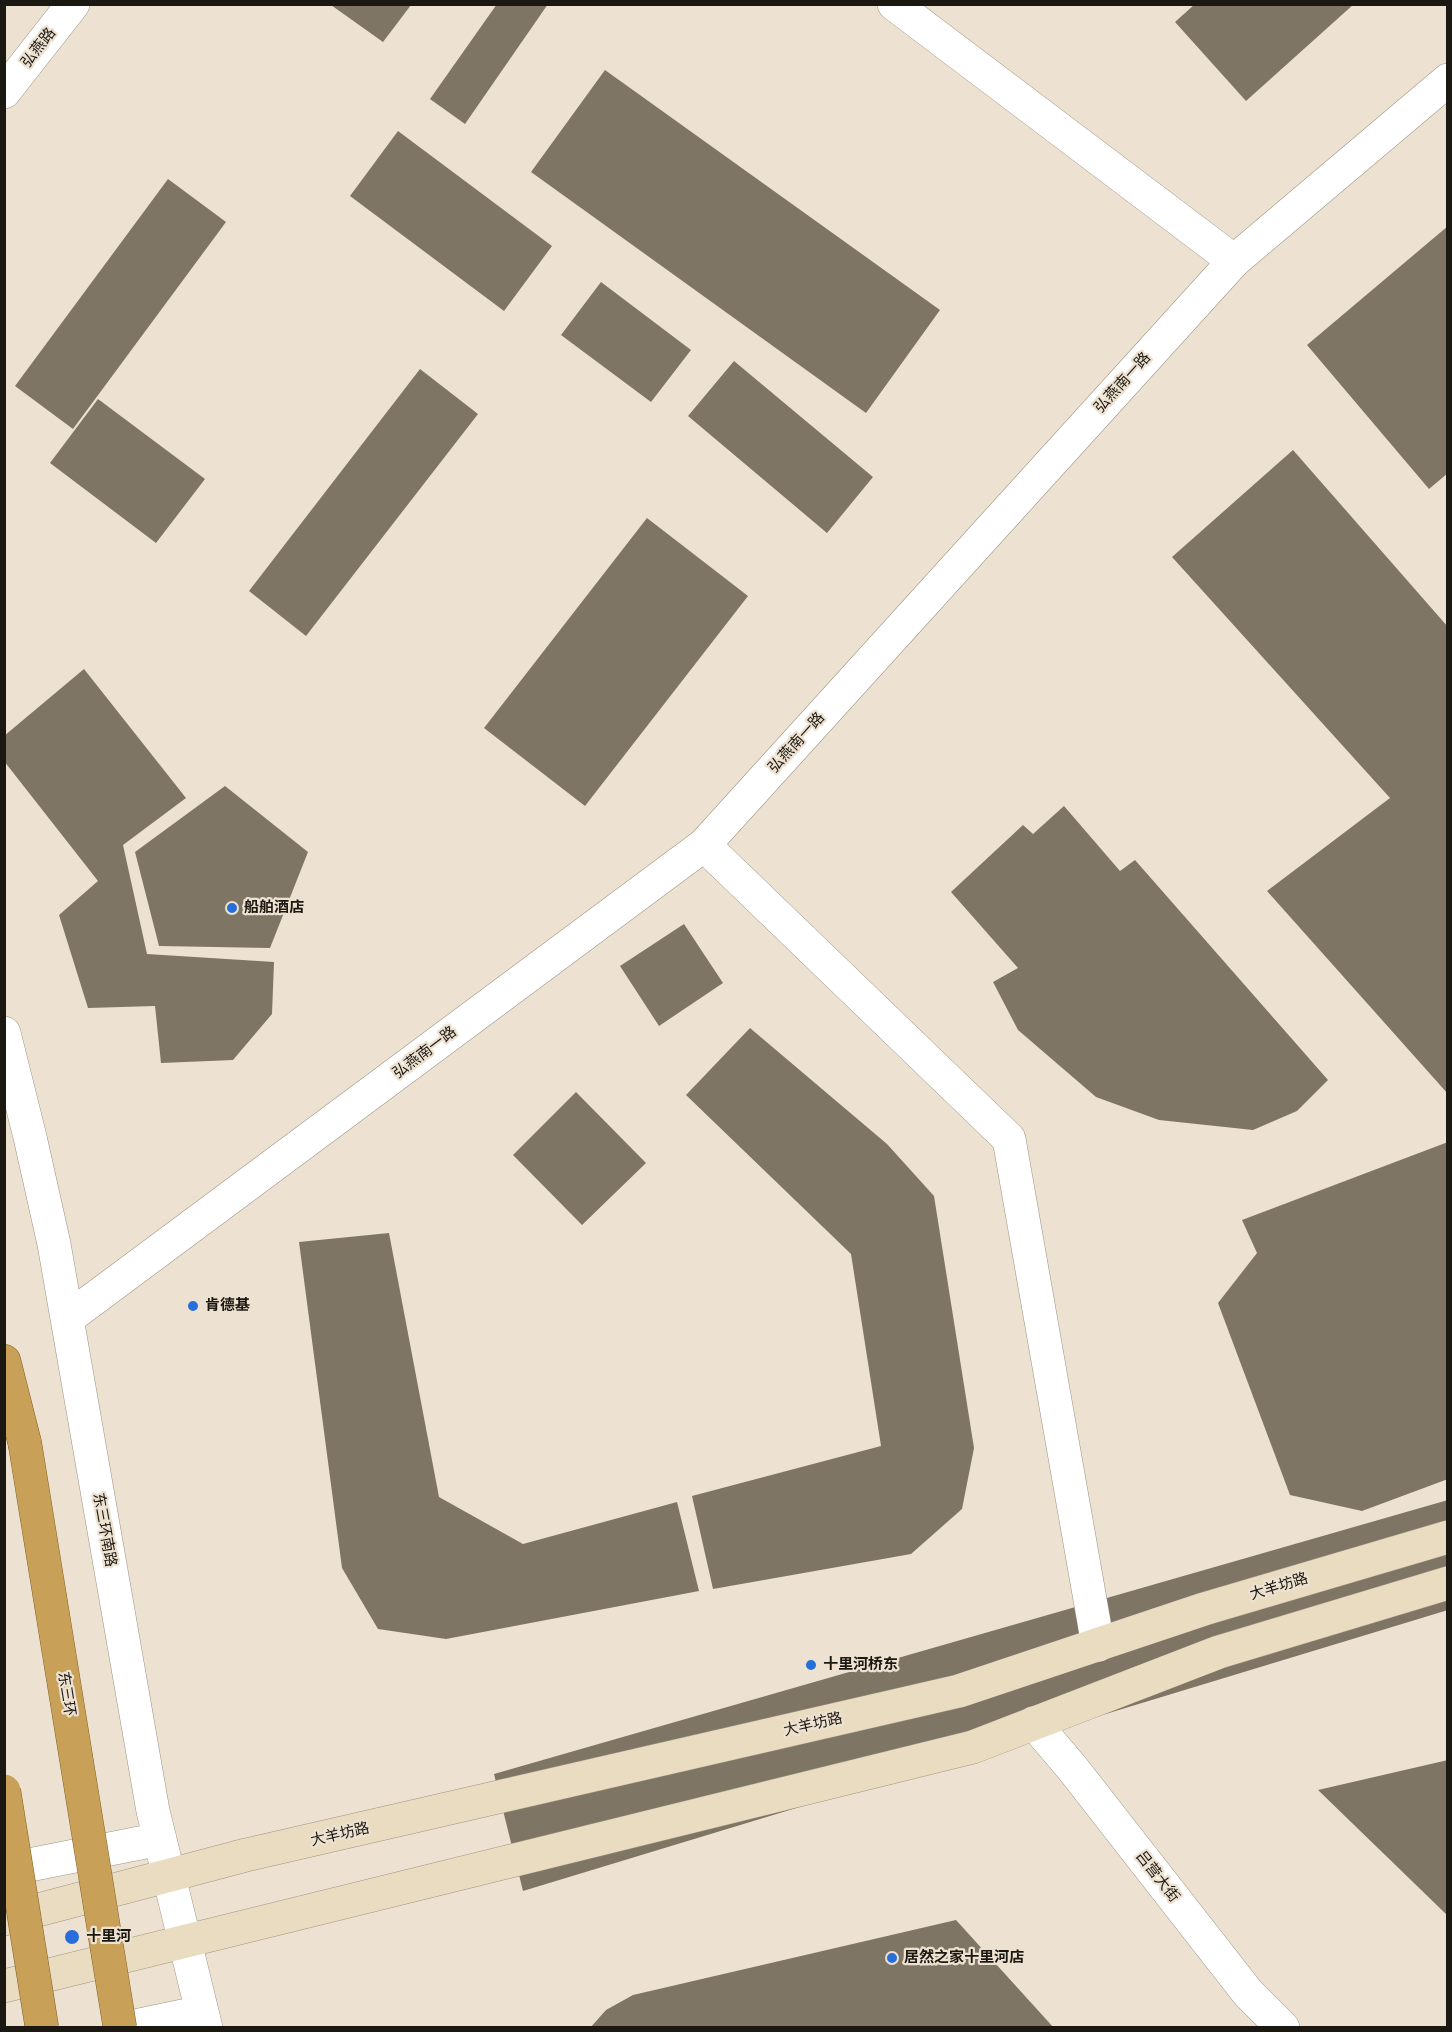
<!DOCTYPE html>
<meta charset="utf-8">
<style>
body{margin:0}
#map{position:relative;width:1452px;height:2032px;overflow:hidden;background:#ede2d1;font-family:"Varela Round",sans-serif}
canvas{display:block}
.frame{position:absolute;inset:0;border:6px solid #1b1711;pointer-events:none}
</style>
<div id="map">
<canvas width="1452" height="2032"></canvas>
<div class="frame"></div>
</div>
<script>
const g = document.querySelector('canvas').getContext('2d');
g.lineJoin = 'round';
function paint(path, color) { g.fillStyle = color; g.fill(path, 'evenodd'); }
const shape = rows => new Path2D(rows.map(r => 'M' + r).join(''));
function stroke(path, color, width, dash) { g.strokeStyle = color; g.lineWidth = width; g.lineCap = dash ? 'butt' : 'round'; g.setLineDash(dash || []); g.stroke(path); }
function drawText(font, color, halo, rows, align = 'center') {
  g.font = font + ' "Varela Round","Noto Sans SC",sans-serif'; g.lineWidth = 4.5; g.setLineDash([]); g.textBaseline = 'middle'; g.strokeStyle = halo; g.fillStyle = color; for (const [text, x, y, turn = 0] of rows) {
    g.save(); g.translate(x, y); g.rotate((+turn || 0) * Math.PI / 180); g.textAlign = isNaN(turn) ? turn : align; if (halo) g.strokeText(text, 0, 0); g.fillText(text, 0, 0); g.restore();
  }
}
const building = shape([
 [497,4,548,4,465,124,430,99],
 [1195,4,1354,4,1246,101,1175,22],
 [331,5,411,5,383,42],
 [605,70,940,310,866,413,531,172],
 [398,131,552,246,504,311,350,196],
 [168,179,226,222,73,429,15,386],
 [1448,226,1448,473,1429,489,1307,345],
 [601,282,691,350,651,402,561,335],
 [734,361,873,477,827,533,688,416],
 [420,369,478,414,306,636,249,591],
 [98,399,205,479,156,543,50,463],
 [1293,450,1448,627,1448,1094,1267,891,1390,798,1172,557],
 [647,518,748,596,585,806,484,728],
 [84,669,186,798,123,845,147,954,274,962,272,1014,233,1060,161,1063,155,1006,88,1008,59,915,98,881,4,761,4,736],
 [225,786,308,852,270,948,159,946,135,852],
 [1064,806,1120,871,1135,860,1328,1080,1297,1111,1253,1130,1159,1120,1096,1097,1018,1030,993,982,1018,968,951,892,1023,825,1033,834],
 [684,924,723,983,659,1026,620,966],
 [750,1028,887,1144,934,1196,974,1448,962,1509,911,1554,713,1589,692,1496,881,1446,851,1254,686,1095],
 [576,1092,646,1163,582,1225,513,1155],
 [1448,1142,1448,1479,1362,1511,1290,1495,1218,1303,1257,1253,1242,1220],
 [389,1233,439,1497,523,1544,677,1502,699,1591,446,1639,378,1629,342,1568,299,1242],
 [1448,1500,1448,1610,523,1891,494,1774],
 [1448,1760,1448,1916,1318,1790],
 [956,1920,1054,2028,590,2028,606,2010,633,1995]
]);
const minor = shape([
 [894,4,1234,261]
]);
const tertiary = shape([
 [4,92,73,4],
 [704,845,1009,1139,1098,1645],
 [4,1033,30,1137,54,1244,153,1811,206,2028],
 [68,1318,704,845,1234,261,1448,80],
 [1034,1723,1073,1769,1248,1993,1283,2028],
 [4,1870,160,1839],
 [126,2028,202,2012]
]);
const secondary = shape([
 [4,1919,246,1855,959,1691,1204,1609,1448,1537],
 [4,1986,973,1747,1219,1652,1448,1583]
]);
const trunk = shape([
 [4,1361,25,1444]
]);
const trunkBridge = shape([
 [25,1444,120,2028],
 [4,1791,42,2028]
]);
const markers = [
 [232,908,6,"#276eda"],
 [193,1306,6,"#276eda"],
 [811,1665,6,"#276eda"],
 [72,1937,8,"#276eda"],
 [892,1958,6,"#276eda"]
];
const streetNames = [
 ["弘燕路",39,48,-52],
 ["弘燕南一路",1123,383,-48],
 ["弘燕南一路",797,743,-48],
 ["弘燕南一路",425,1053,-37],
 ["东三环南路",104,1530,80],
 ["大羊坊路",1279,1587,-17],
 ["东三环",66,1694,81],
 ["大羊坊路",813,1725,-13],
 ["大羊坊路",340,1835,-13],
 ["吕营大街",1157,1877,52]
];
const poiNames = [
 ["船舶酒店",244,908],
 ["肯德基",205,1306],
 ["十里河桥东",823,1665],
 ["十里河",86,1937],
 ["居然之家十里河店",904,1958]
];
paint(building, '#7f7565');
stroke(minor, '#9e9484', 34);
stroke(tertiary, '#9e9484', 34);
stroke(secondary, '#9e9484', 34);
stroke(trunk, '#826124', 34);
stroke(minor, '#fff', 33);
stroke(tertiary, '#fff', 33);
stroke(secondary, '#eadcc1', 33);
stroke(trunk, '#c8a058', 33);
stroke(trunkBridge, '#826124', 34, []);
stroke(trunkBridge, '#c8a058', 33);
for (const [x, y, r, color] of markers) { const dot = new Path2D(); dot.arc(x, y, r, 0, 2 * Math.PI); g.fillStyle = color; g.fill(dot); stroke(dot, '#ede2d1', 2); }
drawText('15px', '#1b1711', '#ede2d1', streetNames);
drawText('bold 15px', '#1b1711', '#ede2d1', poiNames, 'left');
</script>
